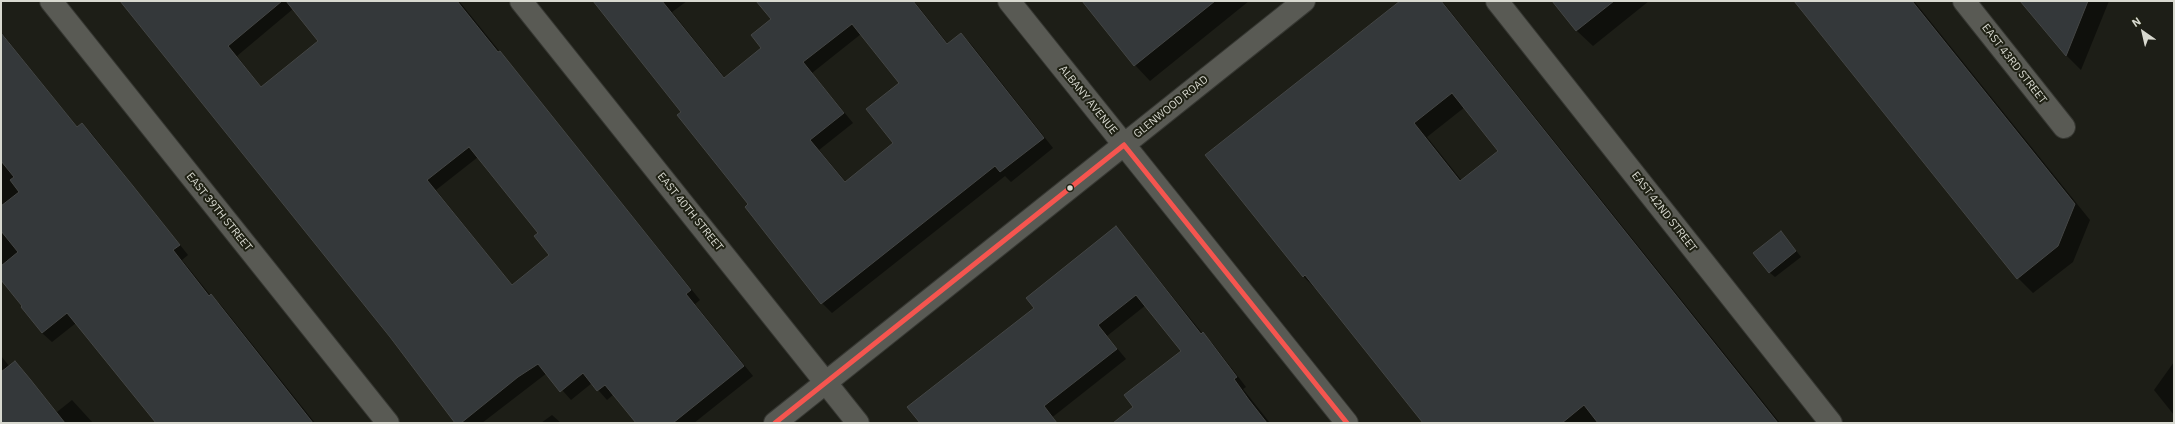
<!DOCTYPE html>
<style>
body{margin:0}
#map{position:relative;width:2175px;height:424px;overflow:hidden;background:#1d1e17;font-family:"IBM Plex Sans",sans-serif}
canvas{display:block}
.frame{position:absolute;inset:0;border:2px solid #d8d9d0;pointer-events:none}
.north{position:absolute;left:2123px;top:12px;width:40px;height:40px;-webkit-text-stroke:3px #1f2114;paint-order:stroke;rotate:326deg;font-size:11px;font-weight:700;line-height:16px;text-align:center;color:#d8d9d0}
.north::after{content:'';display:block;margin:auto;width:14px;height:18px;background:#d8d9d0;clip-path:polygon(50% 0,100% 100%,50% 72%,0 100%)}
</style>
<div id="map">
<canvas width="2175" height="424"></canvas>
<div class="frame"></div>
<div class="north">N</div>
</div>
<script>
const g = document.querySelector('canvas').getContext('2d');
g.lineJoin = 'round';
function paint(path, color) { g.fillStyle = color; g.fill(path, 'evenodd'); }
const shape = rows => new Path2D(rows.map(r => 'M' + r).join(''));
function stroke(path, color, width, dash) { g.strokeStyle = color; g.lineWidth = width; g.lineCap = dash ? 'butt' : 'round'; g.setLineDash(dash || []); g.stroke(path); }
function drawText(font, color, halo, rows, align = 'center') {
  g.font = font + ' "IBM Plex Sans",sans-serif'; g.lineWidth = 4; g.setLineDash([]); g.textBaseline = 'middle'; g.strokeStyle = halo; g.fillStyle = color; for (const [text, x, y, turn = 0] of rows) {
    g.save(); g.translate(x, y); g.rotate((+turn || 0) * Math.PI / 180); g.textAlign = isNaN(turn) ? turn : align; if (halo) g.strokeText(text, 0, 0); g.fillText(text, 0, 0); g.restore();
  }
}
const shadow = shape([
 [122,1,459,1,700,300,695,304,753,376,694,423,637,423,614,394,607,400,592,383,571,400,547,373,482,423,457,423,402,350],
 [293,9,319,41,262,88,237,56],
 [478,157,540,233,550,255,513,286,436,190],
 [593,1,687,1,672,12,725,78,762,48,772,19,758,1,914,1,948,44,961,34,971,44,1053,148,1011,182,1005,176,832,313,822,303,683,112],
 [861,34,901,84,894,143,846,182,819,150,853,123,812,73],
 [1083,1,1249,1,1150,81,1135,65],
 [1401,1,1442,1,1780,423,1425,423,1317,290,1303,276],
 [1465,107,1500,151,1462,181,1427,137],
 [1553,1,1649,1,1593,46,1577,31],
 [1796,1,1914,1,2090,220,2073,262,2033,293,2018,278],
 [2023,1,2109,1,2081,70,2066,55],
 [1,32,78,128,82,124,92,134,188,255,182,260,211,296,221,305,315,423,157,423,76,323,52,342,42,333,1,278],
 [1116,227,1203,334,1213,344,1246,387,1243,389,1270,423,1114,423,1135,407,1182,351,1146,305,1107,336,1126,359,1045,423,921,423],
 [1786,238,1801,257,1775,277,1769,272],
 [1,356,10,367,15,362,57,412,72,400,93,423,1,423],
 [2174,362,2174,415,2154,390],
 [552,415,561,423,541,423]
]);
const building = shape([
 [120,1,282,1,228,46,261,87,318,41,286,1,457,1,498,52,500,51,691,290,686,294,744,366,673,423,636,423,605,385,597,391,583,373,560,392,538,364,518,377,461,423,455,423,390,337,120,1],
 [469,147,538,233,534,236,549,255,512,285,427,180,469,147],
 [593,1,662,1,724,78,761,48,751,35,771,19,756,1,913,1,947,44,961,33,1044,138,1000,172,995,166,821,304,745,207,748,204,677,115,681,112,593,1],
 [852,24,899,83,866,109,893,143,845,182,810,140,844,113,803,62,852,24],
 [1082,1,1215,1,1134,66,1082,1],
 [1400,1,1441,1,1778,423,1598,423,1584,405,1562,423,1423,423,1305,275,1303,277,1205,155,1400,1],
 [1452,93,1498,151,1460,181,1414,123,1452,93],
 [1552,1,1614,1,1576,31,1552,1],
 [1794,1,1912,1,2075,204,2058,246,2017,279,1794,1],
 [2020,1,2088,1,2066,56,2020,1],
 [1,33,77,127,82,123,133,186,180,245,173,250,209,296,211,294,313,423,156,423,67,313,42,333,21,307,22,306,1,280,1,266,18,252,1,231,1,206,19,192,10,180,14,177,1,161,1,33],
 [1116,226,1201,334,1203,332,1237,377,1234,379,1249,400,1267,423,1113,423,1133,407,1124,395,1181,351,1136,295,1098,325,1117,349,1044,406,1057,423,920,423,907,407,1034,308,1026,298,1116,226],
 [1781,231,1796,251,1769,273,1753,253,1781,231],
 [15,361,30,379,65,423,1,423,1,372,15,361]
]);
const street = shape([
 [51,1,388,423],
 [521,1,858,423],
 [1009,1,1347,423],
 [1497,1,1831,423],
 [1964,1,2064,127],
 [775,423,1304,1]
]);
const bus1 = shape([
 [1124,145,1347,423],
 [775,423,1124,145]
]);
const markers = [
 [1070,188,3.5,"#d8d9d0"]
];
const streetNames = [
 ["EAST 43RD STREET",2014,64,52],
 ["ALBANY AVENUE",1088,100,51],
 ["GLENWOOD ROAD",1171,107,-39],
 ["EAST 39TH STREET",219,212,51],
 ["EAST 40TH STREET",690,212,51],
 ["EAST 42ND STREET",1664,212,52]
];
paint(shadow, '#0007');
paint(building, '#34383a');
stroke(building, '#444645', 1);
stroke(street, '#363732', 24);
stroke(street, '#595a54', 22);
stroke(bus1, '#f5554f', 5);
for (const [x, y, r, color] of markers) { const dot = new Path2D(); dot.arc(x, y, r, 0, 2 * Math.PI); g.fillStyle = color; g.fill(dot); stroke(dot, '#1f2114', 1.5); }
drawText('11px', '#d8d9d0', '#1f2114', streetNames);
</script>
